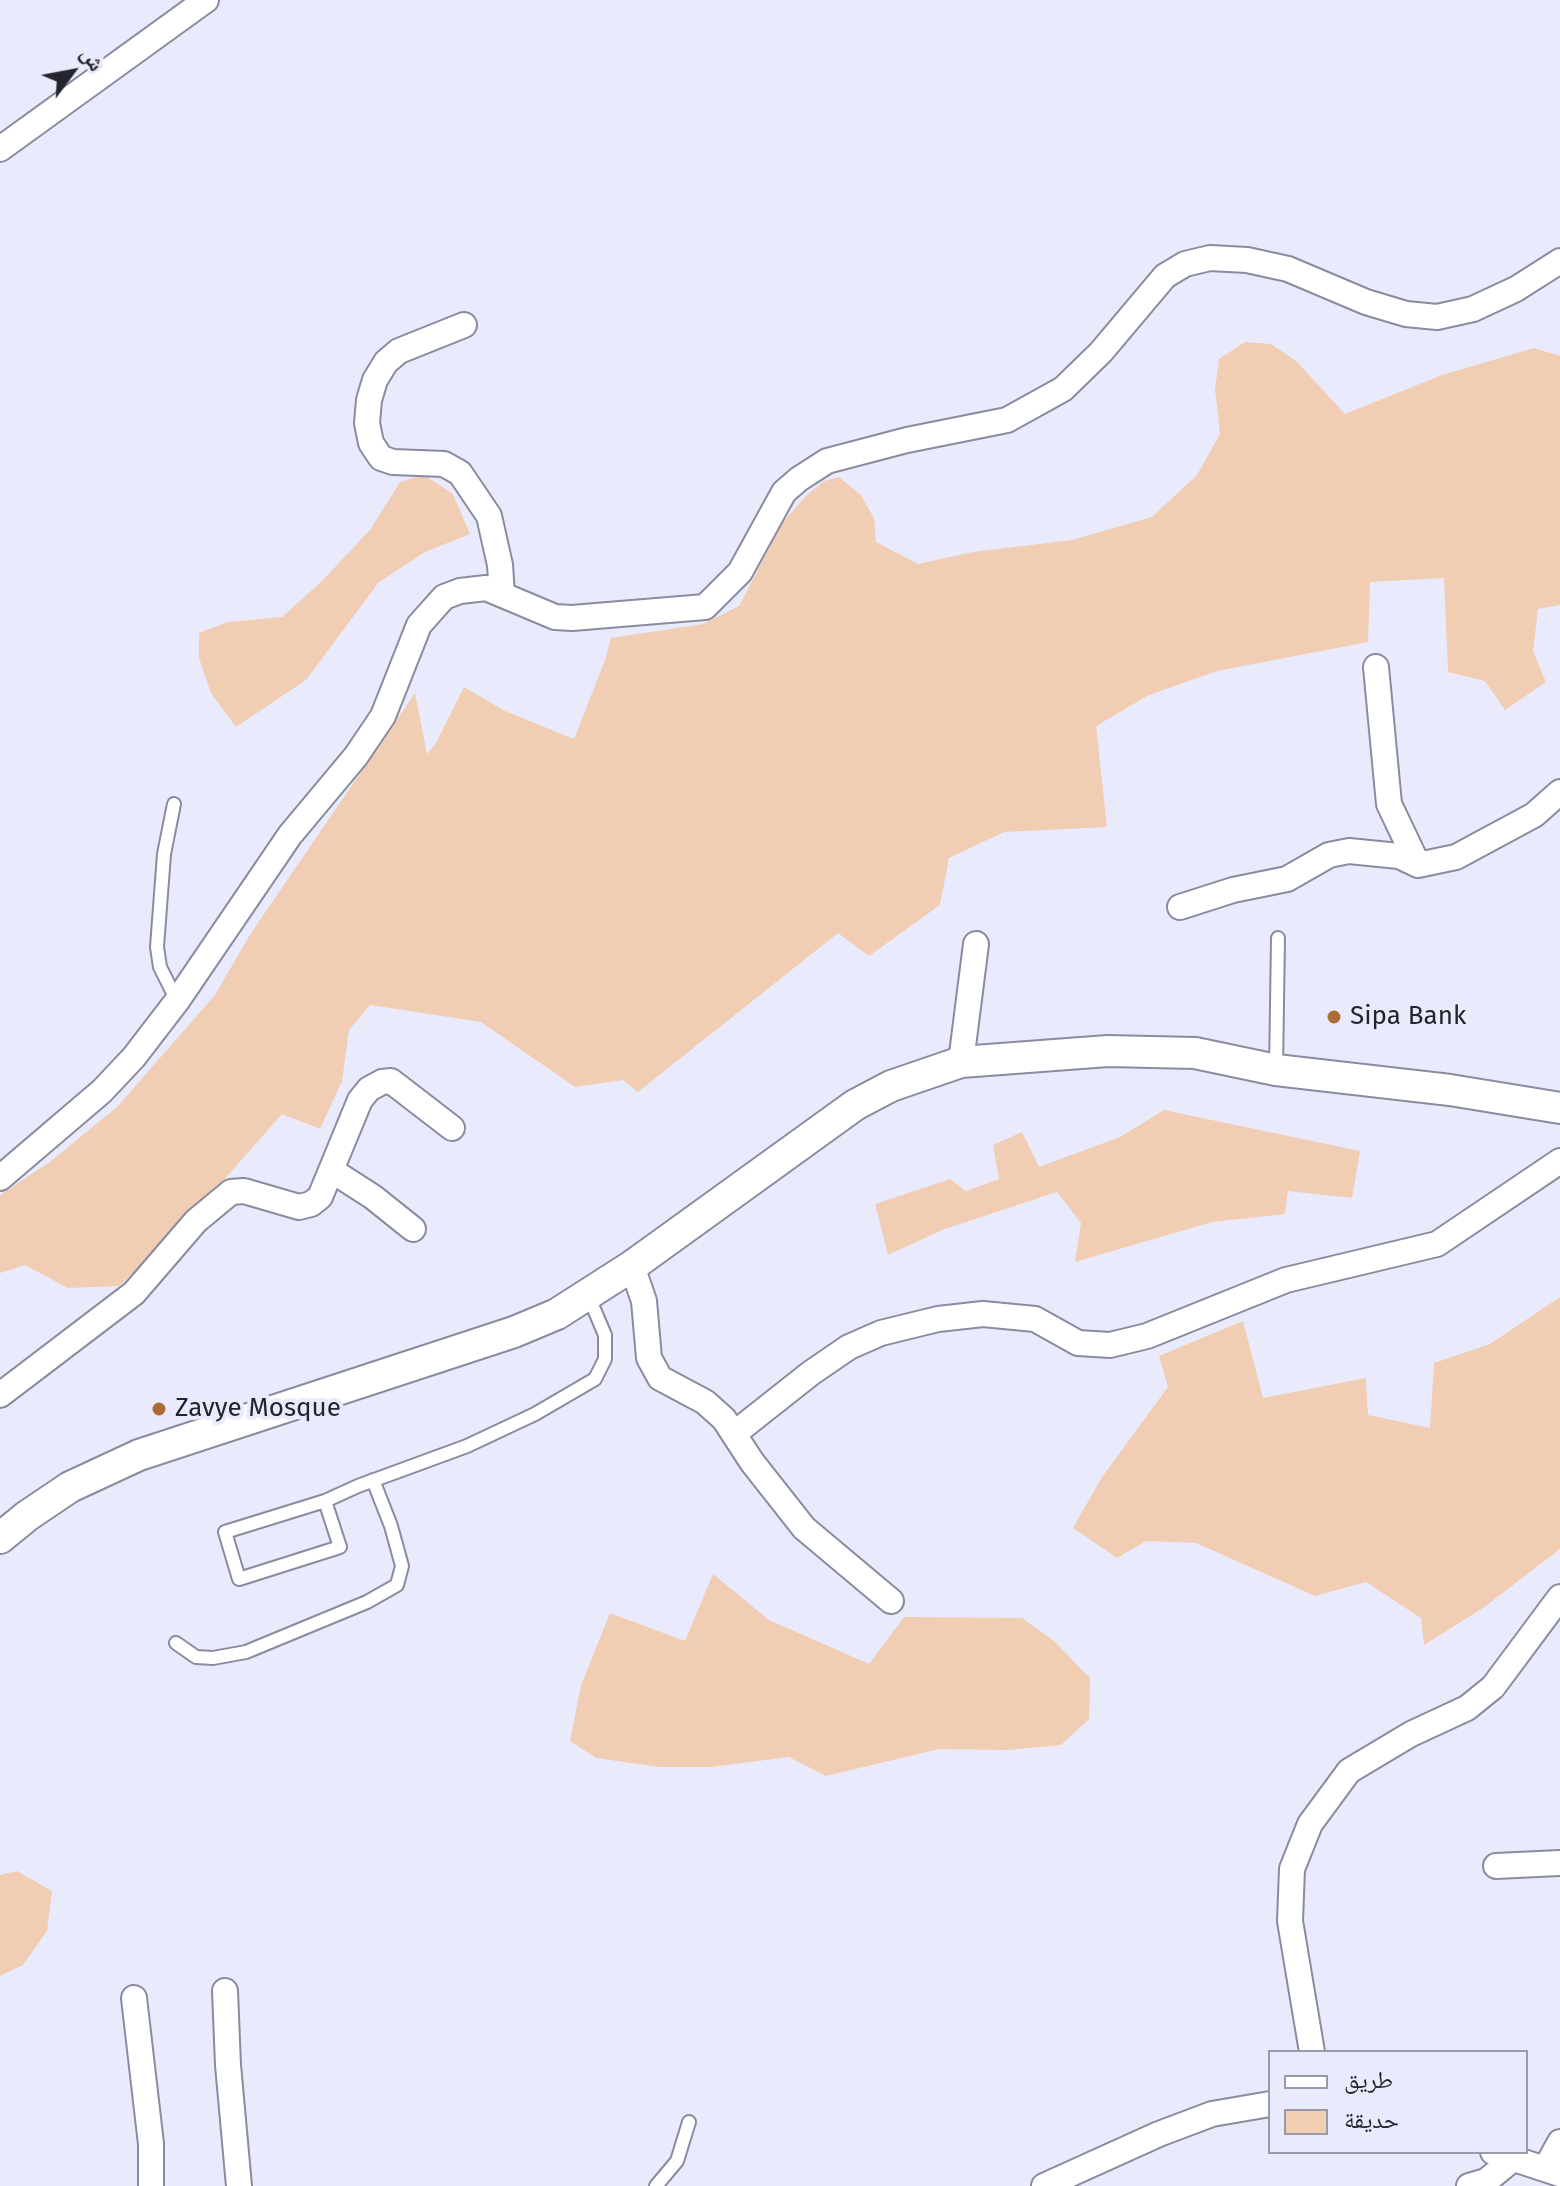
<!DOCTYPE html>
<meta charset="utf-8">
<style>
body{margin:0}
#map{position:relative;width:1560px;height:2186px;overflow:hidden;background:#e9ebfd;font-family:"Fira Sans","Noto Naskh Arabic",sans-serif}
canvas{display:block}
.legend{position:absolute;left:1268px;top:2050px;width:260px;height:104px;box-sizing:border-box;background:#e9ebfd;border:2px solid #9a9baa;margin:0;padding:10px 14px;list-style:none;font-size:24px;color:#23242d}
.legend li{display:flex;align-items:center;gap:16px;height:40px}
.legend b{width:40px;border:2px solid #9a9baa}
.north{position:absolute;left:32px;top:32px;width:80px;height:80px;-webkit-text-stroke:6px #e9ebfd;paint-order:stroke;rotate:58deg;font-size:22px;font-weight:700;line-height:32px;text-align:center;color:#23242d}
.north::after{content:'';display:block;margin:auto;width:28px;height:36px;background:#23242d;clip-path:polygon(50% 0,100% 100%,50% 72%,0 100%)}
</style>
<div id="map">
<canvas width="1560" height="2186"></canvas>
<ul class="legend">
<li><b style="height:10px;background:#fff"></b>طريق</li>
<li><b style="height:22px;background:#f1cdb3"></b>حديقة</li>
</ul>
<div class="north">ش</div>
</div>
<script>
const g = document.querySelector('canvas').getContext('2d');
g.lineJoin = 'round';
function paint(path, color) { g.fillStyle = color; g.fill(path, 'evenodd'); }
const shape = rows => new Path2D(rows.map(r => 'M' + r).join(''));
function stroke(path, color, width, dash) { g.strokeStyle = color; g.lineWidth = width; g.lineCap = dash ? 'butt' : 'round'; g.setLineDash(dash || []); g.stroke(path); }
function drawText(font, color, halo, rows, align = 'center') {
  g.font = font + ' "Fira Sans",sans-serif'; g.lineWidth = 8; g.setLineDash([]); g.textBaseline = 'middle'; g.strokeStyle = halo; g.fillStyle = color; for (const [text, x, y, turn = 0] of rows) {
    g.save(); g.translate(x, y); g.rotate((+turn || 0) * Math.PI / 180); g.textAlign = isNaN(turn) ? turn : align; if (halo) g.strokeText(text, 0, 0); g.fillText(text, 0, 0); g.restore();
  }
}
const green = shape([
 [1245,342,1271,344,1296,361,1345,414,1442,375,1534,348,1560,356,1560,605,1538,609,1533,651,1546,682,1505,710,1485,681,1448,672,1444,578,1370,582,1368,642,1217,671,1149,695,1096,726,1107,827,1004,832,949,858,940,905,869,956,838,933,638,1092,623,1080,575,1087,481,1022,370,1005,349,1030,342,1081,320,1129,282,1114,185,1224,119,1286,68,1288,25,1265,0,1273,0,1195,51,1161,117,1107,215,995,251,933,415,693,427,754,436,743,464,687,505,711,574,739,605,660,611,638,703,624,739,606,783,522,806,496,824,481,839,477,861,495,874,518,876,542,918,564,973,552,1072,540,1152,517,1197,475,1220,434,1215,390,1219,359],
 [424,475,453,494,470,534,425,552,379,582,306,680,236,727,211,693,199,658,199,633,228,622,282,617,321,582,370,530,400,482],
 [1164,1110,1360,1151,1352,1198,1288,1191,1285,1214,1212,1222,1075,1262,1081,1223,1057,1192,942,1230,888,1255,875,1204,950,1179,966,1191,999,1179,993,1145,1022,1132,1039,1167,1120,1137],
 [1560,1297,1560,1549,1483,1608,1424,1645,1421,1618,1366,1582,1315,1596,1196,1543,1146,1541,1117,1558,1073,1528,1102,1477,1168,1387,1159,1356,1243,1321,1263,1398,1366,1378,1368,1415,1430,1428,1434,1363,1490,1344],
 [713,1574,769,1620,869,1664,904,1617,1022,1618,1055,1642,1090,1678,1089,1719,1061,1745,1008,1750,939,1749,826,1776,789,1757,711,1767,660,1767,596,1758,570,1741,581,1685,610,1613,685,1641],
 [17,1871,52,1891,47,1931,23,1965,0,1976,0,1875]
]);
const service = shape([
 [174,804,164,854,157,947,160,967,177,1001],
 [1276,1070,1278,938],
 [325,1501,340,1547,239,1579,225,1532,325,1501,358,1486,467,1446,535,1414,595,1379,605,1359,605,1335,588,1295],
 [176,1643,196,1657,213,1658,246,1652,367,1602,397,1585,402,1566,391,1526,373,1480],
 [656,2186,677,2161,689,2122]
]);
const minor = shape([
 [0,149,206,0],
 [464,325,399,351,386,362,375,380,369,400,367,423,371,443,381,458,393,462,444,464,460,473,489,516,500,565,502,595],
 [1376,667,1389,804,1418,865],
 [1180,907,1233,890,1287,879,1329,855,1349,851,1399,856,1418,865,1456,857,1534,815,1560,792],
 [961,1062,976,944],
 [331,1170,373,1197,413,1229],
 [0,1178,102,1091,134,1057,177,1001,290,835,356,756,383,716,419,625,444,597,460,591,486,588,555,617,572,618,705,607,740,572,784,492,799,479,827,461,907,440,1007,420,1063,389,1101,352,1165,276,1185,264,1210,258,1247,260,1288,269,1366,302,1406,314,1437,317,1473,309,1516,289,1560,261],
 [632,1266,644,1301,649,1358,660,1378,705,1402,724,1419,752,1462,804,1528,891,1601],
 [0,1395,134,1293,196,1221,231,1192,244,1191,299,1207,311,1204,320,1197,360,1100,369,1089,382,1082,391,1081,452,1128],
 [735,1433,811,1373,849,1347,881,1333,938,1319,983,1314,1035,1319,1078,1343,1110,1345,1147,1336,1286,1280,1437,1244,1560,1161],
 [1496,1866,1560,1863],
 [225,1991,228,2065,239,2186],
 [134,1998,151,2144,151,2186],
 [1312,2052,1290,1921,1292,1869,1310,1824,1349,1771,1411,1734,1467,1708,1493,1687,1560,1597],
 [1493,2152,1560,2174],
 [1545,2169,1560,2142],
 [1044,2186,1159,2134,1212,2114,1270,2104],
 [1469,2186,1486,2181,1513,2159]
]);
const tertiary = shape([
 [0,1538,27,1516,70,1487,139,1455,514,1332,557,1314,632,1266,855,1105,891,1086,961,1062,1108,1051,1195,1053,1276,1070,1450,1090,1560,1108]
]);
const markers = [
 [1334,1017,8,"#ad6c37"],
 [159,1409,8,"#ad6c37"]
];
const poiNames = [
 ["Sipa Bank",1350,1017],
 ["Zavye Mosque",175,1409]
];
paint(green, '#f1cdb3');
stroke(service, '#898b9f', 16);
stroke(minor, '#898b9f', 28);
stroke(tertiary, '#898b9f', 34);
stroke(service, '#fff', 12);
stroke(minor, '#fff', 24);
stroke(tertiary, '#fff', 30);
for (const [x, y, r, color] of markers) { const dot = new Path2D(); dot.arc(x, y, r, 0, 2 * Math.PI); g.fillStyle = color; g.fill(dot); stroke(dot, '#e9ebfd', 3); }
drawText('26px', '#23242d', '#e9ebfd', poiNames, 'left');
</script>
